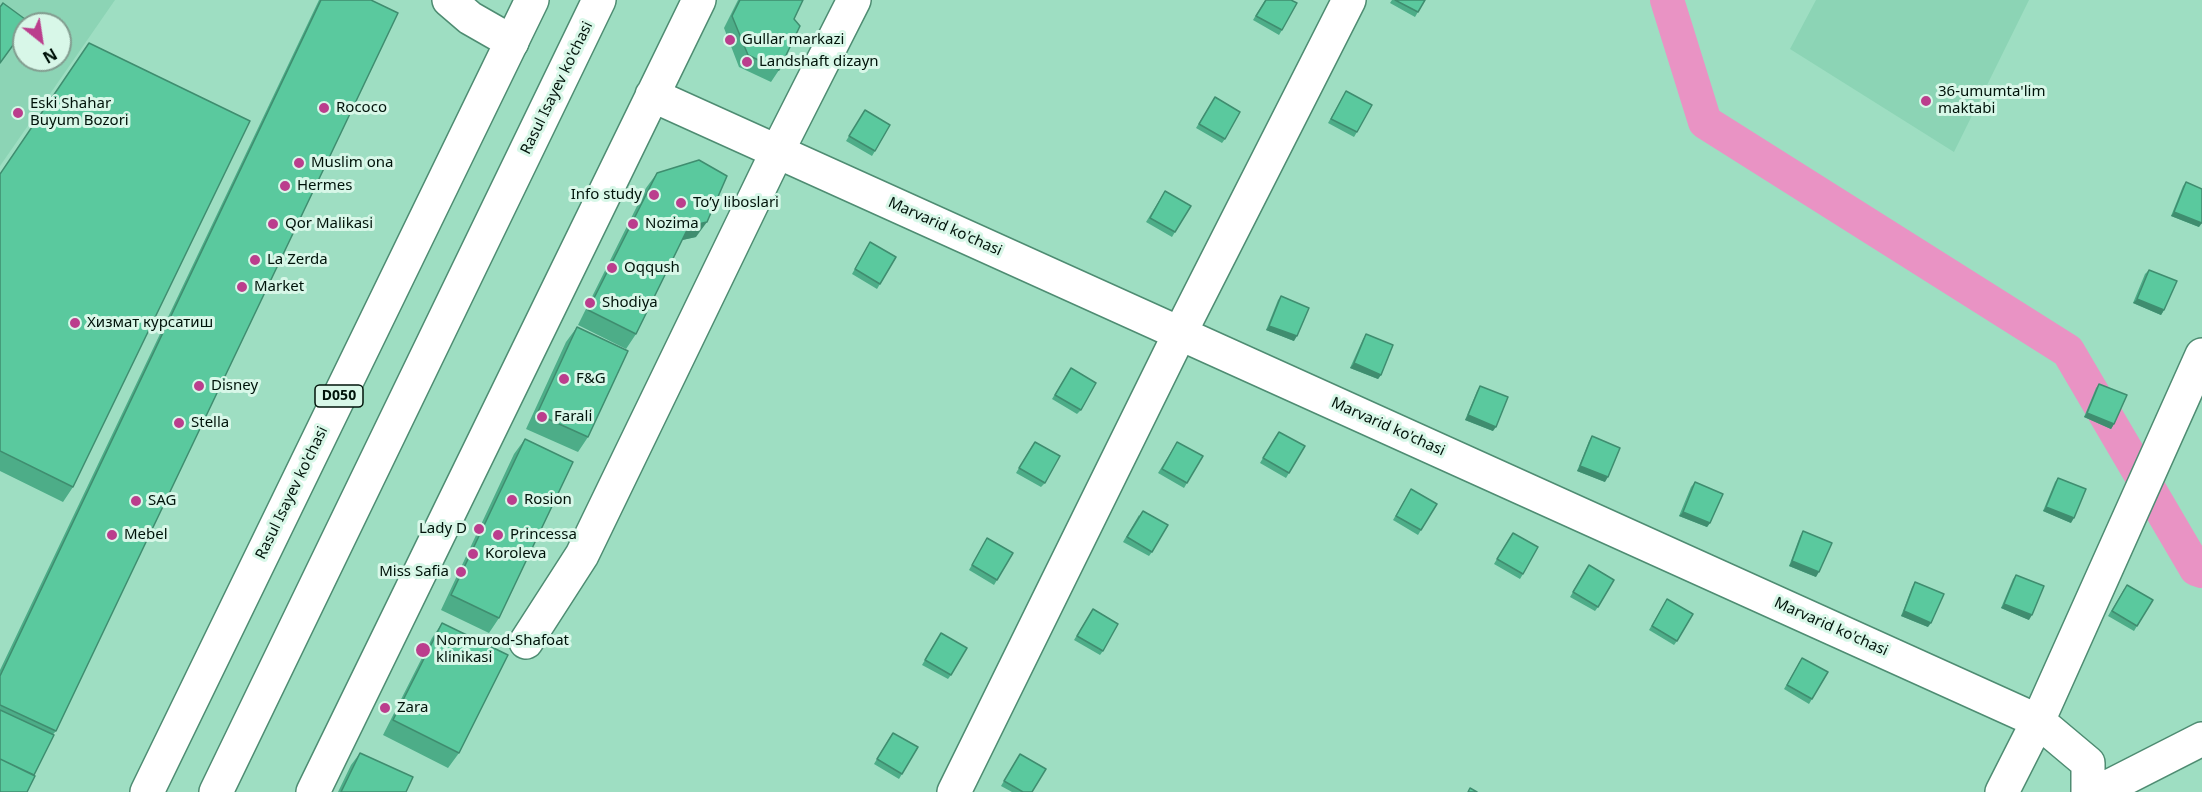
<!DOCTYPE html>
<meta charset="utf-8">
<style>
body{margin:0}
#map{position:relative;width:2202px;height:792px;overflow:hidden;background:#9edec2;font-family:"Noto Sans",sans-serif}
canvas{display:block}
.north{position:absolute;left:12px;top:12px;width:60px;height:60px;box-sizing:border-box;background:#d8f7e8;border:2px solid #829c8f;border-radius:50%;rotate:150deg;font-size:16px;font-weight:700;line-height:24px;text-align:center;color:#00130a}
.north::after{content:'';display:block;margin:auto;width:21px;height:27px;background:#bb3e8d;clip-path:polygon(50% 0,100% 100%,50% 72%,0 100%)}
</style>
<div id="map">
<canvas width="2202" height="792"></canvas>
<div class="north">N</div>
</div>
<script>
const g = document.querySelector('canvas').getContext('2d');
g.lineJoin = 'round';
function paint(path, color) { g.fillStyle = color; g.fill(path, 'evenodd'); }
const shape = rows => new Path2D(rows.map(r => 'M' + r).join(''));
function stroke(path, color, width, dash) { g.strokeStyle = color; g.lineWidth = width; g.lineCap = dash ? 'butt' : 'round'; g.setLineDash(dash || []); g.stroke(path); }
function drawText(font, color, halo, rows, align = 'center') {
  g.font = font + ' "Noto Sans",sans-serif'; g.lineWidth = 6; g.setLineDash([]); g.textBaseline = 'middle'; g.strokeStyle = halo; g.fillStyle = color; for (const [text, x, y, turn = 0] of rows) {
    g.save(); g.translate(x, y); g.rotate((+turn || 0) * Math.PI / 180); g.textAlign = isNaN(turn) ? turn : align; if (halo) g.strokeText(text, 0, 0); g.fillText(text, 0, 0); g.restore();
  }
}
const built = shape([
 [0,0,115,0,0,166],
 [24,24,60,24,60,60,24,60],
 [1816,0,2029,0,1954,152,1790,49]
]);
const canal = shape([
 [1667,0,1705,122,2068,351,2196,569,2202,571]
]);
const street = shape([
 [449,0,470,18,512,42],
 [652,95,2038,721,2088,763,2088,792],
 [526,642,582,555,777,152,854,0],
 [313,792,699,0],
 [954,792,1180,333,1349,0],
 [2002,792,2038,721,2202,355],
 [2098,792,2202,739]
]);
const primary = shape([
 [147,792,532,0],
 [216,792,599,0]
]);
const wall = shape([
 [319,0,371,0,56,731,0,792,0,670],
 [738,0,803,0,794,19,779,70,771,82,739,67,724,28],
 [1265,0,1291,0,1282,30,1279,35,1253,20],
 [1392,0,1425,0,1415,17,1390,3],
 [1346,91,1357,132,1354,137,1328,123],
 [1212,102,1225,139,1222,143,1196,128],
 [865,110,875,151,872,156,846,141],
 [657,173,696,237,682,240,636,334,626,349,578,325,646,188],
 [0,174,73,487,63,502,0,471],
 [2186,182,2199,227,2171,216,2183,186],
 [1165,191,1175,232,1172,237,1146,222],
 [870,242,880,284,877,289,852,274],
 [2149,270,2164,310,2161,315,2133,303,2145,274],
 [1281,296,1294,341,1266,330,1278,300],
 [577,327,588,437,578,452,526,429,566,342],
 [1366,334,1381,375,1378,379,1350,368,1363,339],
 [1071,368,1081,410,1077,414,1052,399],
 [2099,384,2114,424,2111,429,2084,417,2096,388],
 [1480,386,1493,431,1465,420,1477,391],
 [1276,436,1289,473,1286,478,1260,463],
 [1592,436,1605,482,1577,471,1589,441],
 [525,439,499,618,489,633,441,610,514,454],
 [1177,442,1187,483,1184,488,1158,473],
 [1032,446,1045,483,1041,487,1016,473],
 [2058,478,2071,523,2043,511,2055,482],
 [1695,482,1710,523,1707,527,1679,516,1691,487],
 [1411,489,1421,530,1418,535,1393,520],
 [1139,515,1152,552,1149,556,1123,542],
 [1803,531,1816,577,1789,566,1800,536],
 [1510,537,1523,574,1520,579,1494,564],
 [987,538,997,580,994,585,969,570],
 [1589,565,1598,607,1595,611,1570,597],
 [2016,575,2029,620,2001,608,2013,579],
 [1915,582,1928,627,1901,616,1912,587],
 [2124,589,2137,626,2134,631,2108,616],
 [1667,599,1677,641,1674,645,1649,630],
 [1093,609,1103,651,1100,655,1074,640],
 [442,623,459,753,448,768,383,735,432,638],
 [941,633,951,675,948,679,922,665],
 [1802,658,1812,699,1809,704,1784,689],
 [890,737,902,774,899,779,874,764],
 [360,753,406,792,338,792,351,765],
 [1020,754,1032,792,1012,792,1001,786]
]);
const shadedWall = shape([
 [2174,212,2202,223,2199,227,2171,216],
 [707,222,696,237,678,241,689,226],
 [2137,299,2164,310,2161,315,2133,303],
 [1269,326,1297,336,1294,341,1266,330],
 [1354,363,1381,375,1378,379,1350,368],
 [2087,413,2114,424,2111,429,2084,417],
 [1468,415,1496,427,1493,431,1465,420],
 [1580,466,1608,477,1605,482,1577,471],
 [2046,507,2074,518,2071,523,2043,511],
 [1683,512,1710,523,1707,527,1679,516],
 [1792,561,1819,572,1816,577,1789,566],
 [2004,604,2032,615,2029,620,2001,608],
 [1904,611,1931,623,1928,627,1901,616]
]);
const building = shape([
 [321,0,371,0,398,13,56,731,0,705,0,676,321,0],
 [740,0,803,0,794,19,800,26,779,70,748,55,732,16,740,0],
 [1266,0,1291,0,1297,3,1282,30,1256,16,1266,0],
 [1395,0,1425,0,1418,12,1395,0],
 [3,3,29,22,28,24,24,24,24,30,0,63,0,7,3,3],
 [89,43,250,121,73,487,0,451,0,174,89,43],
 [1346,91,1372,105,1357,132,1331,119,1346,91],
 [1215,97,1240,112,1225,139,1199,124,1215,97],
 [865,110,890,125,875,151,849,136,865,110],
 [699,160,727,176,707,222,689,226,636,334,588,310,657,173,699,160],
 [2186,182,2202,189,2202,223,2174,212,2186,182],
 [1165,191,1191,206,1175,232,1150,218,1165,191],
 [870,242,896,257,880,284,855,269,870,242],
 [2149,270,2177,281,2164,310,2137,299,2149,270],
 [1281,296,1309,308,1297,336,1269,326,1281,296],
 [577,327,628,351,588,437,537,414,577,327],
 [1366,334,1393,345,1381,375,1354,363,1366,334],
 [1071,368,1096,383,1081,410,1055,395,1071,368],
 [2099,384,2127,395,2114,424,2087,413,2099,384],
 [1480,386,1508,397,1496,427,1468,415,1480,386],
 [1279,432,1305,446,1289,473,1263,458,1279,432],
 [1592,436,1620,448,1608,477,1580,466,1592,436],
 [525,439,573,462,499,618,451,595,525,439],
 [1035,442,1060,456,1045,483,1019,468,1035,442],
 [1177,442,1203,456,1187,483,1162,469,1177,442],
 [2058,478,2086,489,2074,518,2046,507,2058,478],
 [1695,482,1723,494,1710,523,1683,512,1695,482],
 [1411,489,1437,504,1421,530,1396,516,1411,489],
 [1143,511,1168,525,1152,552,1127,537,1143,511],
 [1803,531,1832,543,1819,572,1792,561,1803,531],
 [1513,533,1538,547,1523,574,1497,559,1513,533],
 [987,538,1013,553,997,580,972,565,987,538],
 [1589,565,1614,580,1598,607,1573,592,1589,565],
 [2016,575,2044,586,2032,615,2004,604,2016,575],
 [1915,582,1944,594,1931,623,1904,611,1915,582],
 [2127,585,2153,600,2137,626,2112,611,2127,585],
 [1667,599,1693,614,1677,641,1652,626,1667,599],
 [1093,609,1118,624,1103,651,1077,636,1093,609],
 [442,623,508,655,459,753,393,720,442,623],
 [941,633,967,648,951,675,925,660,941,633],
 [1802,658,1828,672,1812,699,1787,685,1802,658],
 [0,710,54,735,34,775,0,759,0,710],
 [893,733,918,747,902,774,877,759,893,733],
 [360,753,413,777,406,792,341,792,360,753],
 [1020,754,1046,769,1032,792,1023,792,1004,781,1020,754],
 [0,759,35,776,27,792,0,792,0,759],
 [1470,788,1477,792,1468,792,1470,788]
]);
const markers = [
 [730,40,6,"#bb3e8d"],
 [747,62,6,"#bb3e8d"],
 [1926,101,6,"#bb3e8d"],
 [324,108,6,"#bb3e8d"],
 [18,113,6,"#bb3e8d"],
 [299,163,6,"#bb3e8d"],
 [285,186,6,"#bb3e8d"],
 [654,195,6,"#bb3e8d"],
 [681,203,6,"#bb3e8d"],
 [273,224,6,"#bb3e8d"],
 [633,224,6,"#bb3e8d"],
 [255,260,6,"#bb3e8d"],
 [612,268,6,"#bb3e8d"],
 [242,287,6,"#bb3e8d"],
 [590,303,6,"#bb3e8d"],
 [75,323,6,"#bb3e8d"],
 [564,379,6,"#bb3e8d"],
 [199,386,6,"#bb3e8d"],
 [542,417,6,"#bb3e8d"],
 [179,423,6,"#bb3e8d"],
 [512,500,6,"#bb3e8d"],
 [136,501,6,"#bb3e8d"],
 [479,529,6,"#bb3e8d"],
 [112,535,6,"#bb3e8d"],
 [498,535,6,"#bb3e8d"],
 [473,554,6,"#bb3e8d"],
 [461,572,6,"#bb3e8d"],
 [423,650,8,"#bb3e8d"],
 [385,708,6,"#bb3e8d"]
];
const shields = [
 [339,396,48]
];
const shieldNames = [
 ["D050",339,396]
];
const poiNames = [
 ["Gullar markazi",742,40],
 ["Landshaft dizayn",759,62],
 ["36-umumta'lim",1938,92],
 ["maktabi",1938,109],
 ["Eski Shahar",30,104],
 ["Buyum Bozori",30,121],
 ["Rococo",336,108],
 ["Muslim ona",311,163],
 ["Hermes",297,186],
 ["Info study",642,195,"right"],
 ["To’y liboslari",693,203],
 ["Qor Malikasi",285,224],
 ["Nozima",645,224],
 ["La Zerda",267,260],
 ["Oqqush",624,268],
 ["Market",254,287],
 ["Shodiya",602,303],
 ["Хизмат курсатиш",87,323],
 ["F&G",576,379],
 ["Disney",211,386],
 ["Farali",554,417],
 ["Stella",191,423],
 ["Rosion",524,500],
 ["SAG",148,501],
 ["Lady D",467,529,"right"],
 ["Mebel",124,535],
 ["Princessa",510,535],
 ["Koroleva",485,554],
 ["Miss Safia",449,572,"right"],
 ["Normurod-Shafoat",436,641],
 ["klinikasi",436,658],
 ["Zara",397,708]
];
const streetNames = [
 ["Rasul Isayev ko'chasi",557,88,-64],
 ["Marvarid ko'chasi",945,227,24],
 ["Marvarid ko'chasi",1388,427,24],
 ["Rasul Isayev ko'chasi",292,493,-64],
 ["Marvarid ko'chasi",1831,627,24]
];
paint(built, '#8cd4b5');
stroke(canal, '#e993c4', 34);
stroke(street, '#4e8c72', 36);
stroke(primary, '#4e8c72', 36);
stroke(street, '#fff', 33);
stroke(primary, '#fff', 33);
paint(wall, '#4dad88');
paint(shadedWall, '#3f8d6f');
paint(building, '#5ac99e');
stroke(building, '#3f8d6f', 1.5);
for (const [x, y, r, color] of markers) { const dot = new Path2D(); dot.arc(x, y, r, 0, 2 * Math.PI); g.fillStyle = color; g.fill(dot); stroke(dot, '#d8f7e8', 2); }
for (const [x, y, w] of shields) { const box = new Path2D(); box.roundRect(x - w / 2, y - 11, w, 22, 4.5); g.fillStyle = '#d8f7e8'; g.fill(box); stroke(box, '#00130a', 1.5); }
drawText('bold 14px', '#00130a', null, shieldNames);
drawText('15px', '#00130a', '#d8f7e8', poiNames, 'left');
drawText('15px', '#00130a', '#d8f7e8', streetNames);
</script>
